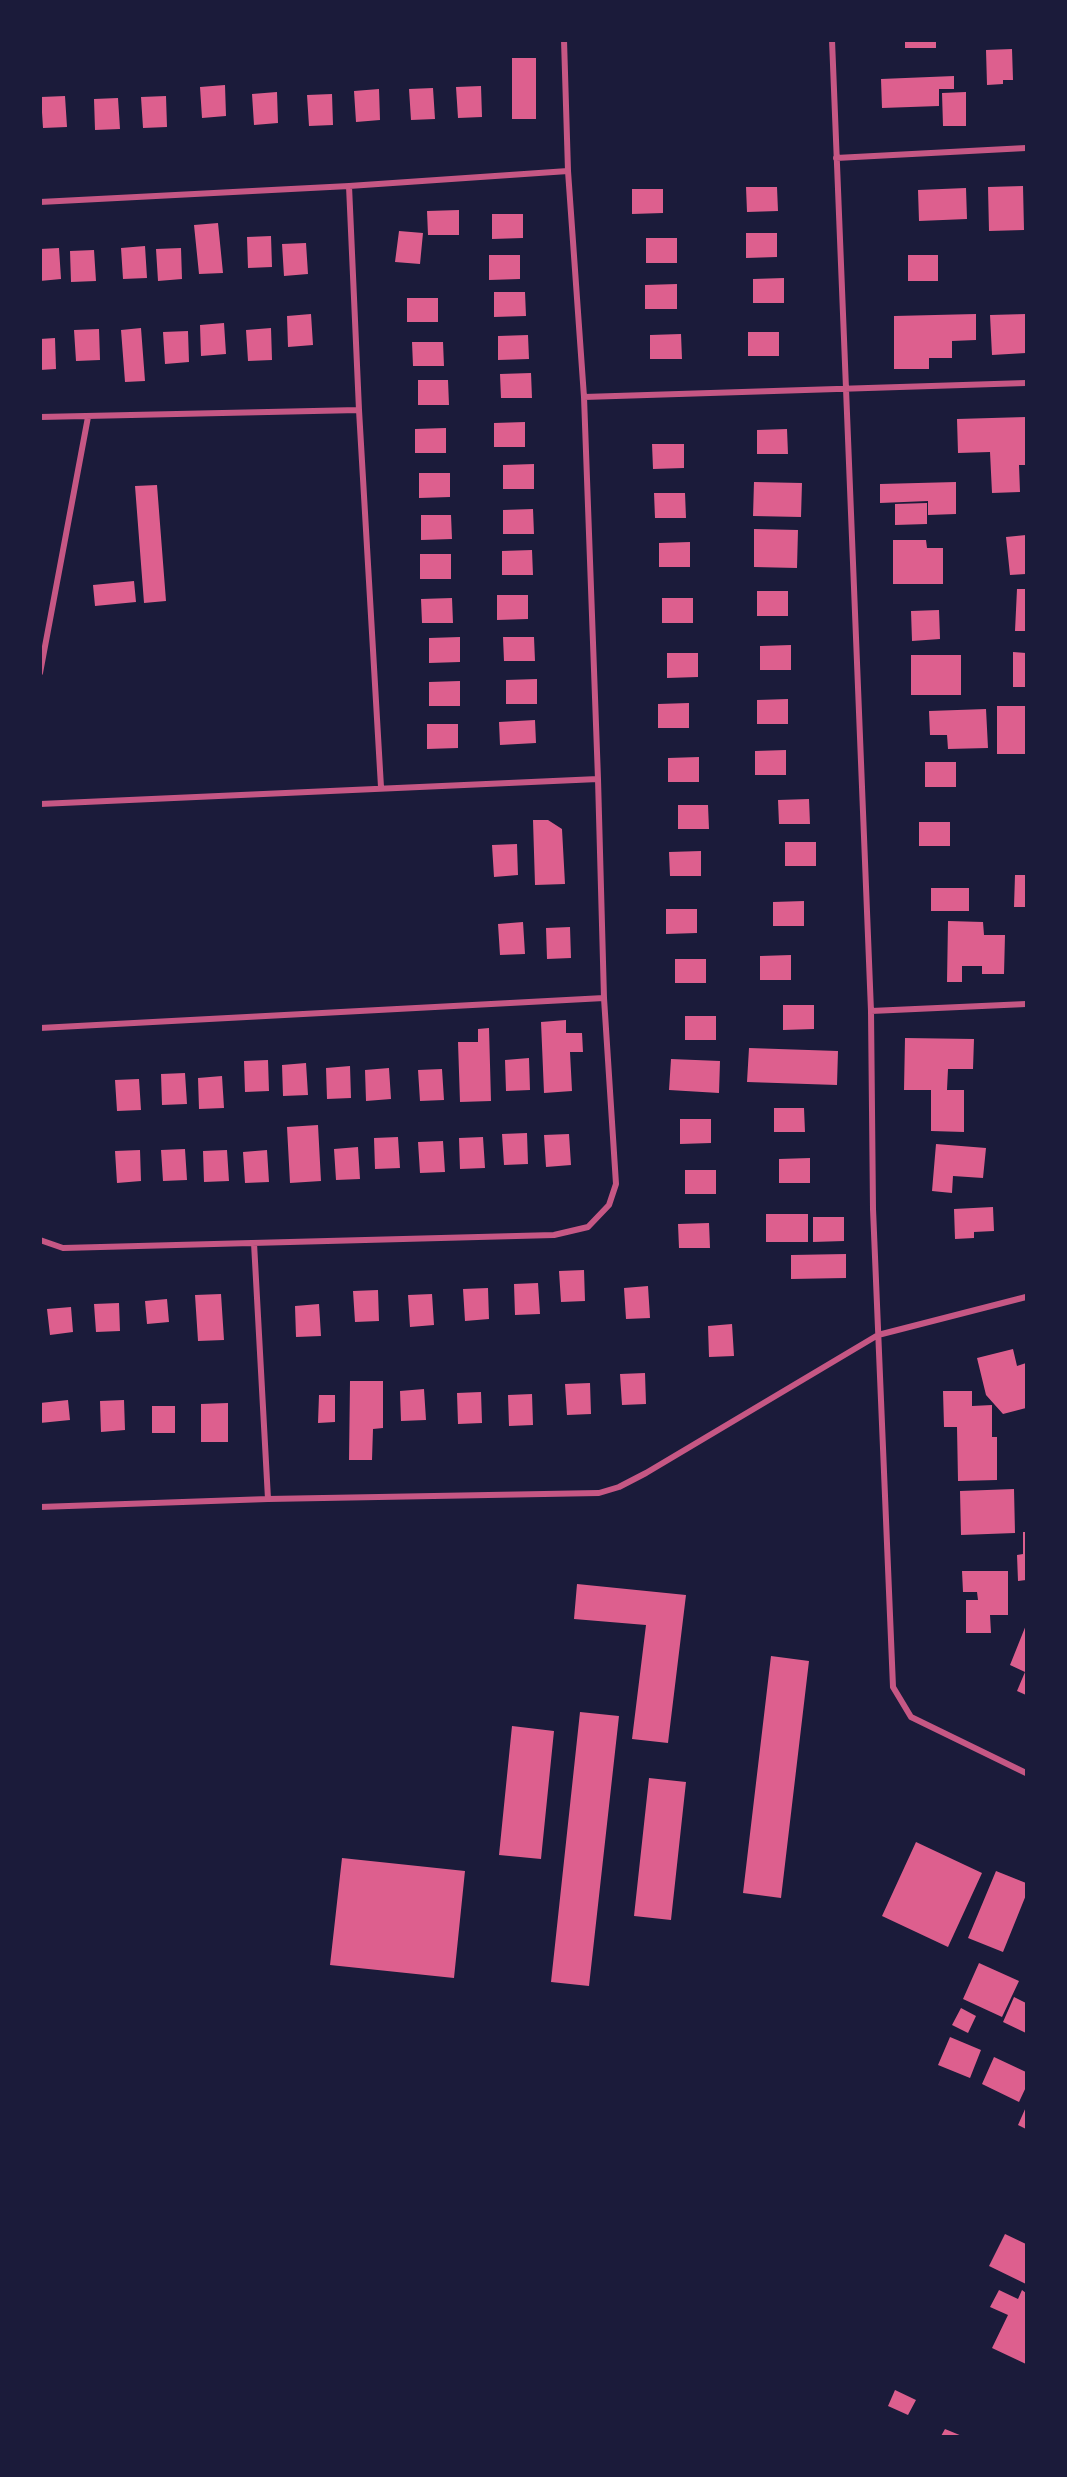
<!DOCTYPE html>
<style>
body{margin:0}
#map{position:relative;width:1067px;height:2477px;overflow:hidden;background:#1b1b3a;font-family:"PT Sans Narrow",sans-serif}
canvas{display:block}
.frame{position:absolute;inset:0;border:42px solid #1b1b3a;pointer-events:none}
</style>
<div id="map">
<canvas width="1067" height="2477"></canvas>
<div class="frame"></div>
</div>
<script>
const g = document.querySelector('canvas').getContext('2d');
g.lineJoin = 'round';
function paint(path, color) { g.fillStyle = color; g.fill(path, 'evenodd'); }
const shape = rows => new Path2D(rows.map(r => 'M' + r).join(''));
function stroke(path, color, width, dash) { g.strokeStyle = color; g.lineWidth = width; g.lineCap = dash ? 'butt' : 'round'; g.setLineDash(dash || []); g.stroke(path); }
const building = shape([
 [905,40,936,40,936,48,905,48],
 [1012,49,1013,80,1003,80,1003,84,987,85,986,50],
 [512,58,536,58,536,119,512,119],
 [954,76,954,89,939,89,939,106,882,108,881,79],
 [225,85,226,116,202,118,200,87],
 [481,86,482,117,458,118,456,87],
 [433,88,435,119,411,120,409,89],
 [379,89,380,120,356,122,354,91],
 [277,92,278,123,254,125,252,94],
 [966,92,966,126,943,126,942,93],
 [332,94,333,125,309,126,307,95],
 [65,96,67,127,43,128,41,97],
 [166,96,167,127,143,128,141,97],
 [118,98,120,129,95,130,94,99],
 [1023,186,1024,230,989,231,988,187],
 [746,187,777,187,778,211,747,212],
 [966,188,967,219,919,221,918,190],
 [632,189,663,189,663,213,632,214],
 [459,210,459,235,428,235,427,211],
 [492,214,523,214,523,238,492,239],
 [218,223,223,273,199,274,194,225],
 [399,231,423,233,420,264,395,262],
 [746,233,777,233,777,257,746,258],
 [271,236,272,267,248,268,247,237],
 [646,238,677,238,677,263,646,263],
 [306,243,308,274,284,276,282,244],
 [145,246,147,278,123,279,121,248],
 [59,248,61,279,40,281,40,249],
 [181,248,182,279,158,281,156,249],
 [94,250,96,281,71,282,70,251],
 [489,255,520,255,520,279,489,280],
 [908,255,938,255,938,281,908,281],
 [784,278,784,303,753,303,753,279],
 [677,284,677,309,645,309,645,285],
 [494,292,525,292,526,316,494,317],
 [407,298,438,298,438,322,407,322],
 [311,314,313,345,288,347,287,316],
 [976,314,976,340,952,341,952,358,929,358,929,369,894,369,894,316],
 [1026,314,1026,353,992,355,990,315],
 [224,323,226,354,201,356,200,325],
 [141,328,145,381,125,382,121,330],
 [271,328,272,360,248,361,246,330],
 [99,329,100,360,76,361,74,330],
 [188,331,189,362,165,364,163,332],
 [748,332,779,332,779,356,748,356],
 [681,334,682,359,650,359,650,335],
 [528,335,529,359,498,360,498,336],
 [55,338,56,369,40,370,40,339],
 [412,342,443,342,444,366,413,366],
 [531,373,532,398,501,398,500,374],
 [418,380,448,380,449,405,418,405],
 [1026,417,1026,465,1019,465,1020,492,992,493,990,452,958,453,957,419],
 [525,422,525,447,494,447,494,423],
 [446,428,446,453,415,453,415,429],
 [787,429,788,454,757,454,757,430],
 [652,444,684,444,684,468,653,469],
 [534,464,534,489,503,489,503,465],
 [419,473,450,473,450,497,419,498],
 [754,482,802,483,801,517,753,516],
 [956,482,956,514,928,515,928,501,880,503,880,484],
 [157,485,166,601,144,603,135,486],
 [654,493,685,493,686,518,655,518],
 [927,503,927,524,895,525,895,504],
 [533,509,534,534,503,534,503,510],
 [421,515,451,515,452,539,421,540],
 [754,529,798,530,797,568,754,567],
 [1026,535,1026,574,1010,575,1006,537],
 [893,540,926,540,927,548,943,548,943,584,893,584],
 [690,542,690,567,659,567,659,543],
 [532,550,533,575,502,575,502,551],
 [420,554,451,554,451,579,420,579],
 [134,581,136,602,95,606,93,585],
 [1017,589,1026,589,1026,631,1015,631],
 [757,591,788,591,788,616,757,616],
 [497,595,528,595,528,619,497,620],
 [452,598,453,623,422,623,421,599],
 [662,598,693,598,693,623,662,623],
 [939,610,940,639,912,641,911,611],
 [460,637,460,662,429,663,429,638],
 [503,637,534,637,535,661,504,661],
 [791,645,791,670,760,670,760,646],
 [1013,652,1026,653,1026,687,1013,687],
 [667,653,698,653,698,677,667,678],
 [911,655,961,655,961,695,911,695],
 [537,679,537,704,506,704,506,680],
 [460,681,460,706,429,706,429,682],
 [788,699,788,724,757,724,757,700],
 [689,703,689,728,658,728,658,704],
 [997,706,1026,706,1026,754,997,754],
 [986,709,988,748,948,749,947,735,930,735,929,711],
 [535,720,536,743,500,745,499,722],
 [427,724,458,724,458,748,427,749],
 [786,750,786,775,755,775,755,751],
 [699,757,699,782,668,782,668,758],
 [925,762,956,762,956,787,925,787],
 [809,799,810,824,779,824,778,800],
 [678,805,708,805,709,829,678,829],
 [533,820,548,820,562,829,565,884,535,885],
 [919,822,950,822,950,846,919,846],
 [785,842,816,842,816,866,785,866],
 [517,844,518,875,494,877,492,845],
 [701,851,701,876,670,876,669,852],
 [1015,875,1026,875,1026,907,1014,907],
 [931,888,969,888,969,911,931,911],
 [804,901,804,926,773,926,773,902],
 [666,909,697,909,697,933,666,934],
 [948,921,983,922,984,935,1005,935,1004,974,982,974,982,966,962,966,962,982,947,982],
 [523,922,525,954,500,955,498,924],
 [570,927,571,958,547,959,546,928],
 [791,955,791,980,760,980,760,956],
 [675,959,706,959,706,983,675,983],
 [783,1005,814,1005,814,1029,783,1030],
 [685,1016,716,1016,716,1040,685,1040],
 [566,1020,566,1033,582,1033,583,1052,570,1052,572,1091,544,1093,541,1022],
 [489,1028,491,1101,460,1102,458,1042,478,1042,478,1029],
 [905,1038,974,1039,973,1069,948,1069,947,1090,964,1090,964,1132,931,1131,931,1090,904,1090],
 [749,1048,838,1051,837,1085,747,1082],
 [529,1058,530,1090,506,1091,505,1060],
 [671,1059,720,1061,719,1093,669,1090],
 [268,1060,269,1091,245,1092,244,1061],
 [306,1063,308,1095,283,1096,282,1065],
 [350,1066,351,1098,327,1099,326,1068],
 [389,1068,391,1099,366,1101,365,1070],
 [442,1069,444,1100,420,1101,418,1070],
 [185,1073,187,1104,162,1105,161,1074],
 [222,1076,224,1108,199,1109,198,1078],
 [139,1079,141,1110,117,1111,115,1080],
 [774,1108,804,1108,805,1132,774,1132],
 [680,1119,711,1119,711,1143,680,1144],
 [318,1125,321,1181,290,1183,287,1127],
 [527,1133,528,1164,504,1165,502,1134],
 [569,1134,571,1165,546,1167,544,1135],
 [398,1137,400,1168,375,1169,374,1138],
 [483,1137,485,1168,460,1169,459,1138],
 [443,1141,445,1172,420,1173,418,1142],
 [936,1144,986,1148,983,1178,953,1176,952,1193,932,1191],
 [358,1147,360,1179,336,1180,334,1149],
 [185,1149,187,1180,163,1181,161,1150],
 [140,1150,141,1181,117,1183,115,1151],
 [227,1150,229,1181,204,1182,203,1151],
 [267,1150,269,1182,245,1183,243,1152],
 [810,1158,810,1183,779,1183,779,1159],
 [685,1170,716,1170,716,1194,685,1194],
 [993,1207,994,1231,974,1232,974,1238,955,1239,954,1209],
 [766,1214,808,1214,808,1242,766,1242],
 [813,1217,844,1217,844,1241,813,1242],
 [709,1223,710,1248,679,1248,678,1224],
 [846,1254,846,1278,791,1279,791,1255],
 [584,1270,585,1301,561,1302,559,1271],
 [538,1283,540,1314,515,1315,514,1284],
 [648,1286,650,1318,626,1319,624,1288],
 [488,1288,489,1319,465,1321,463,1289],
 [378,1290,379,1321,355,1322,353,1291],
 [221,1294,224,1340,198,1341,195,1295],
 [432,1294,434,1325,410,1327,408,1295],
 [167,1299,169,1322,147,1324,145,1301],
 [119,1303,120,1331,96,1332,94,1304],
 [319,1304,321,1336,296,1337,295,1306],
 [71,1307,73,1332,50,1335,47,1309],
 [732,1324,734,1356,709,1357,708,1326],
 [1013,1349,1017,1366,1026,1363,1026,1408,1003,1414,986,1395,977,1358],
 [645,1373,646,1404,622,1405,620,1374],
 [350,1381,383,1381,383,1428,373,1429,372,1460,349,1460],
 [590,1383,591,1414,567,1415,565,1384],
 [424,1389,426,1420,401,1421,400,1391],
 [943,1391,972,1391,972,1406,992,1405,992,1437,997,1437,997,1480,958,1481,957,1427,944,1427],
 [481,1392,482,1423,458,1424,457,1393],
 [532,1394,533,1425,509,1426,508,1395],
 [319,1395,335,1395,335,1422,318,1423],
 [68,1400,70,1420,40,1423,40,1403],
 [124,1400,125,1430,101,1432,100,1401],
 [228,1403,228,1442,201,1442,201,1404],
 [152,1406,175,1406,175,1433,152,1433],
 [1014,1489,1015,1533,961,1535,960,1491],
 [1023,1532,1026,1532,1026,1580,1018,1581,1017,1555,1023,1554],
 [962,1571,1008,1571,1008,1615,990,1615,991,1633,966,1633,966,1600,978,1600,977,1592,963,1592],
 [577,1584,686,1595,668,1743,632,1739,646,1625,574,1619],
 [1026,1625,1026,1695,1017,1691,1025,1672,1010,1665],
 [771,1656,809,1661,781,1898,743,1893],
 [580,1712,619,1716,589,1986,551,1982],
 [512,1726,554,1731,541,1859,499,1855],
 [649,1778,686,1782,671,1920,634,1916],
 [916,1842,982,1873,948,1947,882,1916],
 [342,1858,465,1871,454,1978,330,1965],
 [996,1871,1026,1883,1026,1895,1003,1952,968,1938],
 [979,1963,1019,1981,1002,2017,963,1999],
 [1014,1997,1026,2003,1026,2033,1003,2022],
 [961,2008,976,2016,968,2033,952,2025],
 [950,2037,981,2050,970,2078,938,2065],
 [994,2057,1026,2072,1026,2087,1019,2102,982,2084],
 [1026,2107,1026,2129,1018,2125],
 [1005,2234,1026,2244,1026,2284,989,2266],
 [999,2290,1018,2299,1022,2290,1026,2293,1026,2364,992,2348,1008,2315,990,2307],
 [895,2390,916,2400,908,2415,888,2406],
 [945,2429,962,2436,941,2436]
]);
const minor = shape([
 [832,40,871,1011,873,1209,893,1687,911,1717,1026,1773],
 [836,158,1026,148],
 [349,186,359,410,381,787],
 [40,202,349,186,568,171],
 [584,397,1026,383],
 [40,417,359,410],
 [40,673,88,417],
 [40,804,598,779],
 [871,1011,1026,1004],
 [40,1028,604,998],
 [40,1240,63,1248,554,1235,588,1227,609,1205,616,1184,604,998,598,779,584,397,568,171,564,40],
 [254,1243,268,1499],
 [40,1507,268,1499,599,1493,619,1487,646,1473,878,1335,1026,1297]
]);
paint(building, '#dd5f8e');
stroke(minor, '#c65784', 6);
</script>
